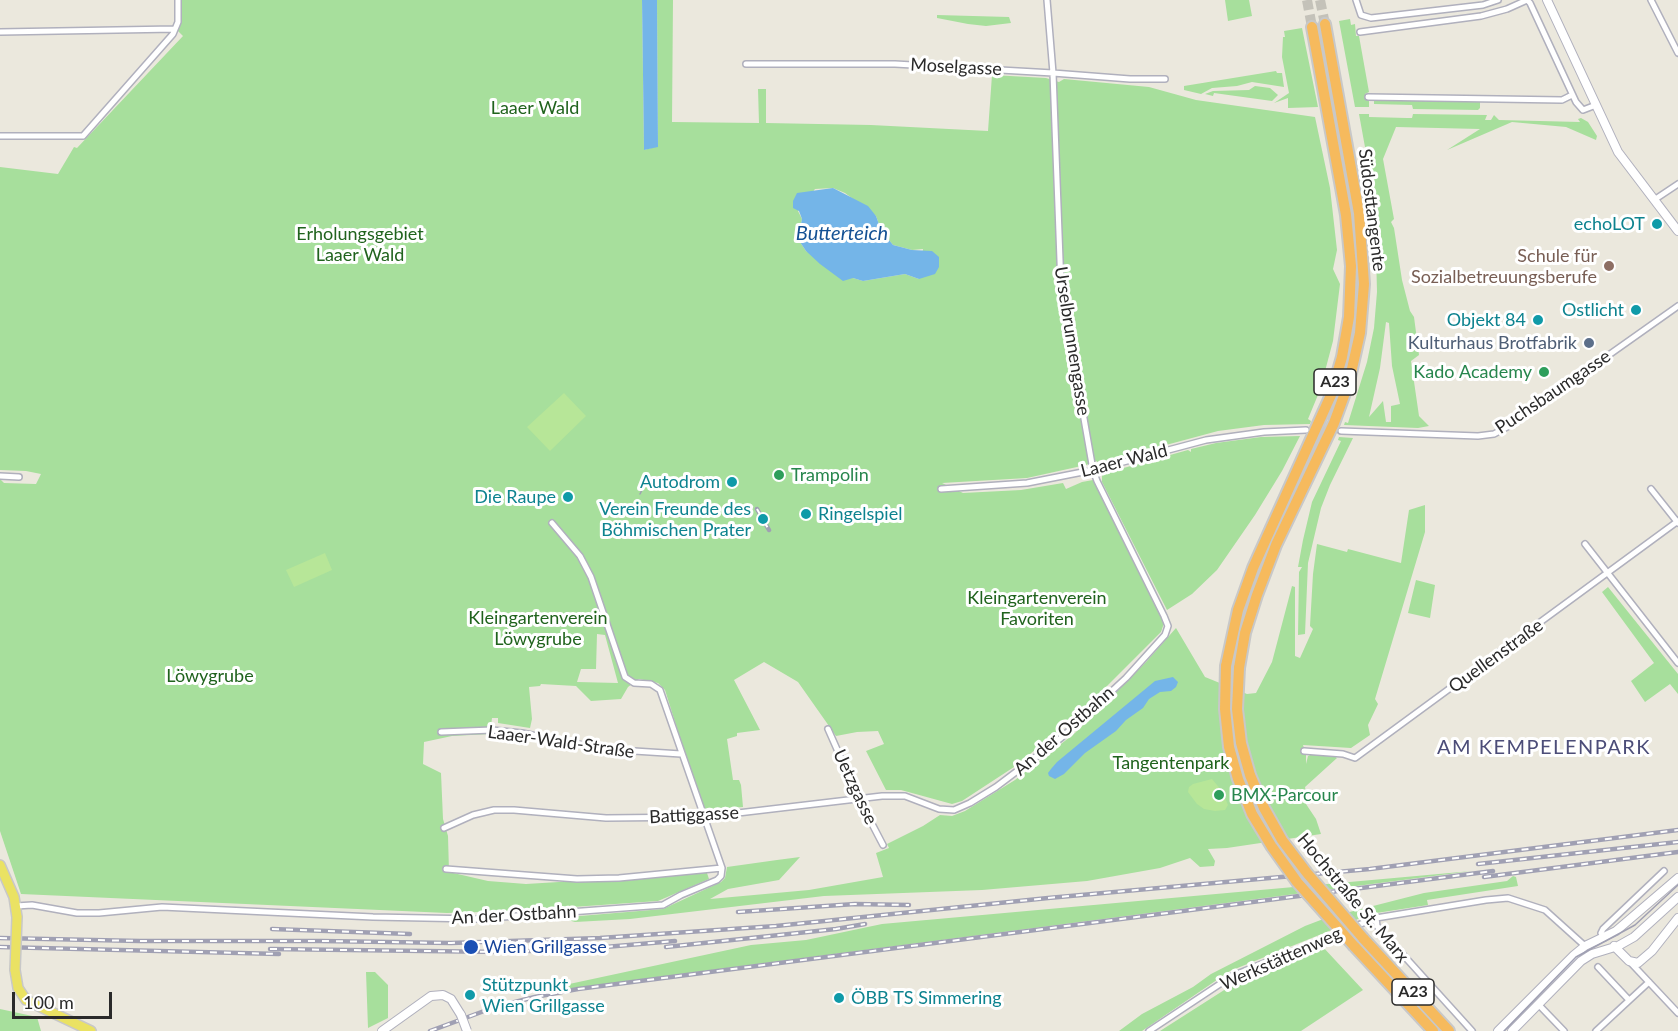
<!DOCTYPE html>
<meta charset="utf-8">
<style>
body{margin:0}
#map{position:relative;width:1678px;height:1031px;overflow:hidden;background:#ebe8dd;font-family:Lato,sans-serif}
canvas{display:block}
.scale{position:absolute;left:12px;top:992px;width:100px;height:27px;box-sizing:border-box;border:3px solid #2a2a2a;border-top:0;padding-left:8px;font-size:18px;line-height:21px;white-space:nowrap;color:#2a2a2a;-webkit-text-stroke:4px #fff;paint-order:stroke}
</style>
<div id="map">
<canvas width="1678" height="1031"></canvas>
<div class="scale">100 m</div>
</div>
<script>
const g = document.querySelector('canvas').getContext('2d');
g.lineJoin = 'round';
function paint(path, color) { g.fillStyle = color; g.fill(path, 'evenodd'); }
const shape = rows => new Path2D(rows.map(r => 'M' + r).join(''));
function stroke(path, color, width, dash) { g.strokeStyle = color; g.lineWidth = width; g.lineCap = dash ? 'butt' : 'round'; g.setLineDash(dash || []); g.stroke(path); }
function drawText(font, color, halo, rows, align = 'center') {
  g.font = font + ' Lato,sans-serif'; g.lineWidth = 6; g.setLineDash([]); g.textBaseline = 'middle'; g.strokeStyle = halo; g.fillStyle = color; for (const [text, x, y, turn = 0] of rows) {
    g.save(); g.translate(x, y); g.rotate((+turn || 0) * Math.PI / 180); g.textAlign = isNaN(turn) ? turn : align; if (halo) g.strokeText(text, 0, 0); g.fillText(text, 0, 0); g.restore();
  }
}
const green = shape([
 [181,0,642,0,644,150,658,146,657,0,673,0,672,122,759,123,758,89,766,89,766,123,871,125,988,131,992,75,1046,78,1059,82,1064,79,1149,87,1196,100,1315,117,1330,188,1337,250,1333,269,1340,284,1333,341,1320,390,1308,419,1311,421,1310,424,1264,425,1218,431,1099,463,1096,461,1086,465,1027,478,942,483,963,493,1021,490,1063,483,1066,489,1082,482,1093,480,1164,623,1161,632,1078,715,1014,767,962,801,952,804,901,790,886,790,866,751,884,744,878,731,857,732,836,736,798,682,764,662,734,680,760,730,737,733,737,736,727,739,733,780,739,780,741,785,743,807,708,810,702,808,665,690,658,683,639,679,628,687,621,699,591,701,576,686,541,684,540,686,529,687,532,719,530,728,498,723,498,718,492,718,490,734,452,736,424,742,423,764,441,773,443,819,448,836,449,872,488,881,526,884,707,873,709,879,658,901,516,911,447,913,21,894,0,831,0,479,4,483,36,484,41,474,26,471,0,470,0,167,58,174,74,147,77,148,183,36,178,31],
 [833,188,845,193,876,216,881,230,893,245,912,250,923,249,919,279,905,274,863,281,853,278,806,251,798,239,802,219,798,211,815,189],
 [597,634,605,635,618,683,577,682,581,669,596,669],
 [1225,0,1249,0,1252,16,1228,21],
 [937,15,1009,17,1011,23,986,26,968,24,937,18],
 [1350,19,1351,25,1355,24,1356,36,1359,36,1369,92,1365,94,1366,100,1369,100,1369,107,1355,107,1339,21],
 [1302,28,1318,107,1288,108,1288,98,1274,103,1289,93,1282,57,1283,37,1285,37,1284,31],
 [1276,71,1277,73,1282,73,1284,87,1252,82,1237,86,1212,88,1201,94,1184,90,1184,86],
 [1255,86,1270,88,1278,95,1272,101,1214,93,1213,96,1205,94,1213,91,1249,90],
 [1374,100,1480,102,1480,108,1478,110,1413,109,1412,105,1374,104],
 [1359,114,1369,114,1369,117,1407,118,1412,118,1413,114,1487,115,1485,120,1491,120,1494,115,1499,120,1580,122,1578,119,1581,118,1588,122,1597,136,1596,140,1566,127,1512,122,1447,150,1480,129,1396,127,1383,159,1394,219,1391,222,1394,228,1402,280,1410,311,1414,317,1419,355,1411,361,1419,416,1429,426,1418,428,1344,425,1345,422,1348,423,1367,362,1374,328,1377,292,1376,252,1370,201,1373,191],
 [1386,322,1389,323,1392,366,1400,404,1391,406,1391,422,1386,422,1383,401,1369,417,1380,368],
 [1300,436,1282,471,1255,515,1217,570,1192,594,1167,610,1102,482,1102,474,1188,450,1191,452,1191,449,1216,443,1261,437],
 [1339,437,1353,438,1330,485,1321,508,1308,563,1305,634,1298,635,1299,572,1302,567,1298,567,1303,540,1312,502,1341,441,1338,440],
 [1425,505,1425,532,1375,699,1378,704,1368,725,1370,735,1351,748,1303,745,1306,754,1306,764,1308,756,1312,754,1334,756,1337,758,1305,787,1307,797,1306,804,1316,819,1321,834,1227,848,1208,849,1215,861,1214,866,1200,867,1190,858,1160,868,1087,881,982,890,824,896,630,919,575,922,568,920,568,917,663,909,721,882,725,878,727,867,777,860,800,857,779,880,728,889,710,899,809,890,883,877,876,853,889,848,887,844,923,826,940,815,952,816,965,811,1015,780,1075,733,1146,662,1176,628,1205,677,1247,694,1256,693,1272,662,1292,586,1295,587,1295,656,1300,658,1313,629,1310,626,1313,574,1317,544,1347,552,1348,549,1401,563,1409,510],
 [1416,580,1435,585,1430,618,1408,613],
 [1608,587,1678,674,1678,694,1670,684,1645,702,1631,681,1654,663,1602,592],
 [1472,871,550,991,546,989,751,945,806,940,882,924],
 [1513,876,1516,877,1518,886,1427,900,1428,905,1370,914,1370,911,1366,911,1366,915,1354,921,1230,971,1142,1031,1119,1031,1142,1014,1193,987,1211,974,1305,926,1326,918,1424,893,1507,881],
 [1322,946,1363,990,1301,1031,1160,1031,1243,978],
 [366,972,375,972,388,985,388,1018,368,1028],
 [0,1009,37,1017,41,1031,0,1031]
]);
const pitch = shape([
 [564,393,586,416,550,451,527,427],
 [325,553,332,570,294,587,286,570],
 [1212,779,1222,791,1228,805,1225,810,1215,811,1204,809,1197,804,1188,792,1189,787,1193,784]
]);
const water = shape([
 [642,0,657,0,658,147,644,150],
 [833,188,868,206,876,216,881,230,893,245,912,250,932,251,939,257,939,267,935,274,919,279,905,274,863,281,853,278,843,281,820,264,806,251,798,239,802,219,799,211,793,208,793,201,797,193],
 [1173,677,1178,682,1176,687,1171,691,1160,692,1149,699,1143,708,1126,720,1116,731,1085,753,1064,774,1055,779,1049,776,1048,773,1051,769,1057,762,1155,681]
]);
const streetTunnel = shape([
 [1314,430,1341,431]
]);
const highwayTunnel = shape([
 [1307,0,1312,27],
 [1320,0,1325,24]
]);
const street = shape([
 [1356,0,1361,15,1371,18,1483,5,1498,0],
 [1651,0,1678,53],
 [0,32,175,29],
 [1360,32,1481,16,1507,9,1527,0,1530,3,1576,102,1583,110,1596,105],
 [746,64,895,64,1053,73,1130,79,1165,79],
 [1368,97,1562,100,1572,95],
 [0,136,83,136,173,34,178,22,178,0],
 [1654,200,1678,184],
 [1341,431,1478,436,1494,434,1507,427,1678,306],
 [0,476,19,477],
 [941,489,1027,483,1093,470,1206,440,1264,432,1306,430],
 [1651,489,1678,523],
 [1585,544,1678,663],
 [828,729,859,799,883,845],
 [441,732,492,730,522,733,603,749,681,754],
 [1304,751,1343,754,1355,758,1678,521],
 [444,828,473,815,494,810,514,810,606,818,704,817,882,796,905,796,939,809,954,810,970,803,996,787,1061,738,1126,678,1165,635,1168,626,1164,616,1097,481,1093,470,1061,287,1053,73,1047,0],
 [446,869,577,879,619,878,722,868],
 [16,906,32,905,77,913,99,913,162,907,373,917,476,919,663,905,681,895,717,880,721,876,722,868,660,690,651,684,634,683,625,677,591,577,580,556,552,523],
 [1376,918,1377,926,1472,1031],
 [1353,927,1376,918,1486,900,1508,898,1545,910,1585,946],
 [1604,938,1601,933,1603,929,1664,871],
 [1631,963,1678,1013],
 [1598,967,1629,1000],
 [1538,1004,1564,1031],
 [1149,1031,1232,976,1342,932],
 [1596,1031,1649,982]
]);
const secondary = shape([
 [1547,0,1618,152,1678,231],
 [1614,946,1629,961,1638,963,1652,951,1678,918],
 [382,1031,431,996,443,995,451,999,461,1015],
 [1498,1031,1574,955,1585,946,1616,931,1678,878],
 [1512,1031,1581,961,1592,954,1618,946,1634,937,1678,897]
]);
const primary = shape([
 [0,865,14,897,17,917],
 [15,970,18,988,26,1000,91,1031]
]);
const highway = shape([
 [1226,666,1238,610,1253,568,1331,395,1342,357,1349,317,1351,266,1346,215,1312,27],
 [1239,668,1245,633,1257,595,1276,545,1334,423,1349,382,1360,333,1364,284,1359,213,1325,24],
 [1363,938,1449,1031],
 [1354,946,1433,1031]
]);
const tram = shape([
 [640,494,645,484],
 [1504,1031,1576,957,1635,925,1678,885]
]);
const rail = shape([
 [757,509,769,530],
 [1478,864,1678,842],
 [1484,877,1678,852],
 [738,912,855,904,909,905],
 [272,929,410,934],
 [0,938,140,941,321,941,451,943,600,938,776,926,1048,898,1370,869,1678,830],
 [0,947,279,954],
 [666,947,836,929,865,924],
 [270,949,502,952,582,949,675,941],
 [430,1031,495,1007,535,997,578,989,1493,871]
]);
const secondaryBridge = shape([
 [461,1015,467,1031]
]);
const primaryBridge = shape([
 [15,970,17,917]
]);
const highwayBridge = shape([
 [1226,666,1225,709,1229,747,1238,779,1252,814,1272,847,1297,882,1354,946],
 [1239,668,1237,709,1241,743,1250,775,1264,808,1282,840,1307,873,1363,938]
]);
const markers = [
 [1657,224,6,"#0f9aa8"],
 [1609,266,6,"#8d6e63"],
 [1636,310,6,"#0f9aa8"],
 [1538,320,6,"#0f9aa8"],
 [1589,343,6,"#5c6f8a"],
 [1544,372,6,"#2e9e5b"],
 [779,475,6,"#2e9e5b"],
 [732,482,6,"#0f9aa8"],
 [568,497,6,"#0f9aa8"],
 [806,514,6,"#0f9aa8"],
 [763,519,6,"#0f9aa8"],
 [1219,795,6,"#2e9e5b"],
 [471,947,8,"#1a4fb4"],
 [470,995,6,"#0f9aa8"],
 [839,998,6,"#0f9aa8"]
];
const shields = [
 [1335,382,42],
 [1413,992,42]
];
const shieldNames = [
 ["A23",1335,382],
 ["A23",1413,992]
];
const streetNames = [
 ["Moselgasse",956,67,3],
 ["Südosttangente",1372,210,83],
 ["Urselbrunnengasse",1072,341,81],
 ["Puchsbaumgasse",1553,392,-34],
 ["Laaer Wald",1124,461,-14],
 ["Quellenstraße",1496,656,-36],
 ["An der Ostbahn",1064,731,-41],
 ["Laaer-Wald-Straße",561,742,8],
 ["Uetzgasse",855,787,65],
 ["Battiggasse",694,815,-3],
 ["Hochstraße St. Marx",1353,898,50],
 ["An der Ostbahn",514,915,-3],
 ["Werkstättenweg",1281,959,-24]
];
const parkNames = [
 ["Laaer Wald",535,108],
 ["Erholungsgebiet",360,234],
 ["Laaer Wald",360,255],
 ["Kleingartenverein",1037,598],
 ["Favoriten",1037,619],
 ["Kleingartenverein",538,618],
 ["Löwygrube",538,639],
 ["Löwygrube",210,676],
 ["Tangentenpark",1171,763]
];
const cultureNames = [
 ["echoLOT",1645,224],
 ["Ostlicht",1624,310],
 ["Objekt 84",1526,320],
 ["Autodrom",720,482],
 ["Die Raupe",556,497],
 ["Verein Freunde des",751,509],
 ["Böhmischen Prater",751,530],
 ["Ringelspiel",818,514,"left"],
 ["Stützpunkt",482,985,"left"],
 ["Wien Grillgasse",482,1006,"left"],
 ["ÖBB TS Simmering",851,998,"left"]
];
const educationNames = [
 ["Schule für",1597,256],
 ["Sozialbetreuungsberufe",1597,277]
];
const serviceNames = [
 ["Kulturhaus Brotfabrik",1577,343]
];
const leisureNames = [
 ["Kado Academy",1532,372,"right"],
 ["Trampolin",791,475],
 ["BMX-Parcour",1231,795]
];
const transitNames = [
 ["Wien Grillgasse",484,947]
];
const waterNames = [
 ["Butterteich",842,234]
];
const neighbourhoodNames = [
 ["AM KEMPELENPARK",1544,748]
];
paint(green, '#a7df9c');
paint(pitch, '#b7e698');
paint(water, '#74b5e8');
stroke(streetTunnel, '#c4c2b9', 5, [5, 2.5]);
stroke(highwayTunnel, '#c4c2b9', 10, [10, 5]);
stroke(street, '#b0b0bd', 8);
stroke(secondary, '#b0b0bd', 10);
stroke(primary, '#c8c8c8', 12);
stroke(highway, '#c8c8c8', 14);
stroke(street, '#fff', 5);
stroke(secondary, '#fff', 8);
stroke(primary, '#eae263', 9);
stroke(highway, '#f6ba5d', 10);
stroke(tram, '#a0a0b3', 1.5);
stroke(rail, '#a0a0b3', 4.5);
stroke(rail, '#fff', 2, [7]);
stroke(secondaryBridge, '#b0b0bd', 10, []);
stroke(primaryBridge, '#c8c8c8', 12, []);
stroke(highwayBridge, '#c8c8c8', 14, []);
stroke(secondaryBridge, '#fff', 8);
stroke(primaryBridge, '#eae263', 9);
stroke(highwayBridge, '#f6ba5d', 10);
for (const [x, y, r, color] of markers) { const dot = new Path2D(); dot.arc(x, y, r, 0, 2 * Math.PI); g.fillStyle = color; g.fill(dot); stroke(dot, '#fff', 2); }
for (const [x, y, w] of shields) { const box = new Path2D(); box.roundRect(x - w / 2, y - 13, w, 26, 4.5); g.fillStyle = '#fff'; g.fill(box); stroke(box, '#2a2a2a', 1.5); }
drawText('bold 16px', '#2a2a2a', null, shieldNames);
drawText('18px', '#2a2a2a', '#fff', streetNames);
drawText('18px', '#20631d', '#fff', parkNames);
drawText('18px', '#0d838f', '#fff', cultureNames, 'right');
drawText('18px', '#785e54', '#fff', educationNames, 'right');
drawText('18px', '#4e5e75', '#fff', serviceNames, 'right');
drawText('18px', '#27864d', '#fff', leisureNames, 'left');
drawText('18px', '#164399', '#fff', transitNames, 'left');
drawText('italic 20px', '#145194', '#fff', waterNames);
g.letterSpacing = '1.5px';
drawText('20px', '#4c4d78', '#fff', neighbourhoodNames);
g.letterSpacing = '0px';
</script>
